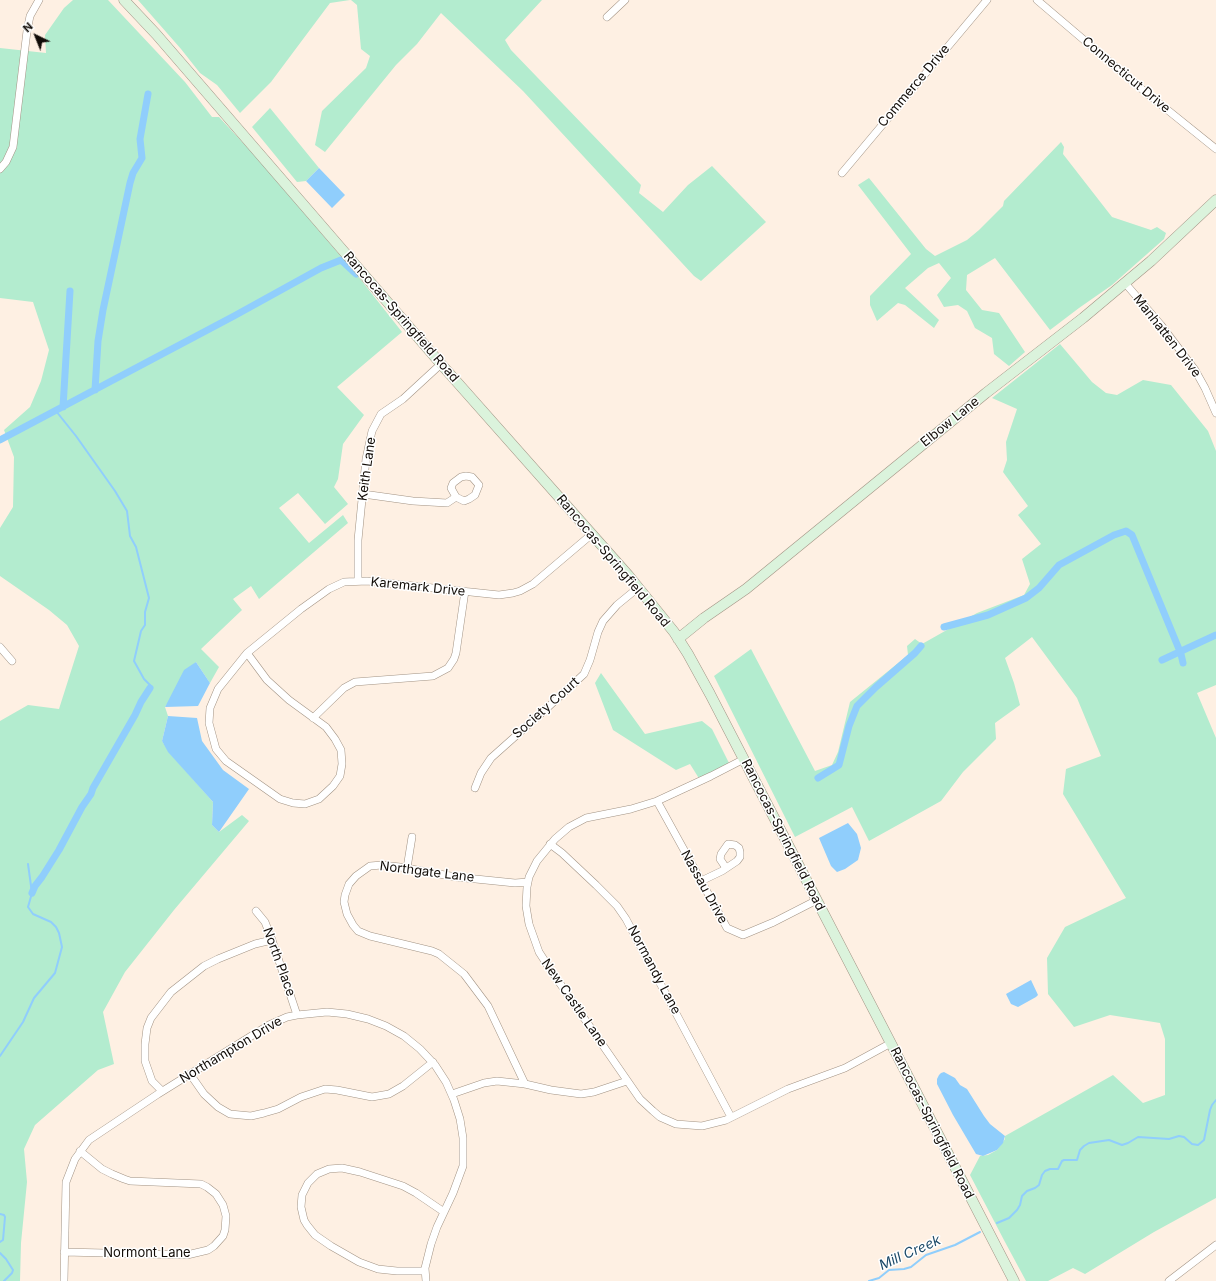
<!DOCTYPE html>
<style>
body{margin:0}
#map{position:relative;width:1216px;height:1281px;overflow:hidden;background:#fef0e3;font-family:Inter,sans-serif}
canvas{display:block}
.north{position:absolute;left:16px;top:16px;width:40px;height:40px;-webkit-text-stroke:3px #fff;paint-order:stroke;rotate:317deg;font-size:11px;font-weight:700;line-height:16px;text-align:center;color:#110c07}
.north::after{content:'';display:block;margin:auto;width:14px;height:18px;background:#110c07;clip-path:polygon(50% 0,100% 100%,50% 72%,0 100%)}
</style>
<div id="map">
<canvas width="1216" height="1281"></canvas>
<div class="north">N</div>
</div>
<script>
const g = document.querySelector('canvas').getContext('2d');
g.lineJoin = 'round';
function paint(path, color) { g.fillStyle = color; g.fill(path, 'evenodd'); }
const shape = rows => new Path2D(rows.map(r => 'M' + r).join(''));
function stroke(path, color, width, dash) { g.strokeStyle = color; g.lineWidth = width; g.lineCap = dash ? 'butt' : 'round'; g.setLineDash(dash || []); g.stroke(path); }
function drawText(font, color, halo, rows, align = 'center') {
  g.font = font + ' Inter,sans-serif'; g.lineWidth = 3; g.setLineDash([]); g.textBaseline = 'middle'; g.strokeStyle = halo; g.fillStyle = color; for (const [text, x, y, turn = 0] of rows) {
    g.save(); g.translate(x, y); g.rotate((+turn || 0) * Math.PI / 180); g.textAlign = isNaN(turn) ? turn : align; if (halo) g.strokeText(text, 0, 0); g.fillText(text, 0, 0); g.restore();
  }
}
const green = shape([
 [73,0,108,0,185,82,212,117,219,117,257,158,361,280,402,332,337,387,364,415,343,444,338,479,334,487,348,504,325,524,298,493,279,508,309,543,343,515,348,523,259,599,251,586,233,599,242,610,201,649,219,667,210,683,196,662,165,707,168,716,162,741,169,752,213,802,212,825,219,832,242,815,249,821,174,910,125,972,103,1012,114,1064,98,1070,35,1125,24,1149,27,1182,21,1243,20,1281,0,1281,0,721,28,705,59,709,79,646,67,625,49,610,0,576,0,528,13,507,14,457,4,430,30,407,41,381,49,350,33,302,0,298,0,48,46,53,45,35,64,8],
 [138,0,350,0,330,3,271,82,240,113,217,85,200,73,181,49],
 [351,0,542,0,505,40,511,50,641,185,639,193,663,212,688,185,712,166,766,222,701,281,694,276,523,91,441,13,417,44,396,65,325,152,315,145,322,111,366,68,370,56,361,49,357,5],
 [270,108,319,168,306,181,297,182,252,127],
 [1061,142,1064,147,1063,154,1112,217,1151,230,1157,227,1166,233,1164,239,1112,285,1079,308,1050,330,995,258,967,275,966,290,982,310,999,313,1025,352,1009,366,994,354,992,338,975,328,967,311,958,305,944,307,937,295,951,278,939,263,928,268,905,288,939,320,934,328,905,305,898,303,877,321,870,305,870,296,911,254,858,185,869,178,926,249,935,256,967,240,979,230,1003,206,1004,201],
 [1060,344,1092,382,1106,393,1117,395,1143,380,1171,385,1208,431,1216,451,1216,685,1197,693,1216,738,1216,1198,1154,1232,1085,1274,1073,1268,1048,1281,1026,1281,1005,1242,970,1175,980,1156,988,1155,997,1150,1005,1139,1005,1136,1113,1075,1143,1103,1165,1095,1165,1039,1160,1023,1110,1015,1074,1027,1048,994,1047,958,1065,927,1126,898,1063,794,1066,769,1101,756,1077,698,1032,637,1005,658,1014,683,1020,705,995,723,996,739,963,772,941,801,869,841,852,807,795,837,714,676,751,649,815,771,832,765,838,752,850,702,908,655,907,646,915,639,922,644,977,613,1024,595,1030,584,1022,559,1041,544,1018,515,1028,506,1003,472,1007,460,1006,442,1017,409,992,398],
 [601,673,645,734,702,721,712,729,730,765,700,780,690,764,676,770,613,730,595,683]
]);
const water = shape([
 [319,168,345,195,332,208,306,181],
 [196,662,210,683,198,706,165,707,184,670],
 [168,716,197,718,202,741,223,770,249,789,219,832,212,825,213,802,168,752,162,741],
 [848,823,857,834,861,848,858,860,845,869,837,872,831,866,819,838],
 [1031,980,1038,995,1036,997,1018,1007,1011,1004,1006,994],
 [944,1072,955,1078,960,1085,967,1089,984,1116,990,1124,1005,1136,1003,1143,997,1150,983,1156,976,1154,953,1115,937,1084,937,1079,939,1075,941,1073]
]);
const stream = shape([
 [56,411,76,436,115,491,127,511,130,536,136,547,149,598,145,612,145,625,141,631,134,661,144,679,150,685,150,688],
 [0,1056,23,1022,34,998,55,973,62,947,59,933,56,927,51,922,33,914,28,907,32,893,28,864],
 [0,1214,4,1215,5,1217,3,1240,0,1242],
 [997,1223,1009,1218,1017,1210,1020,1205,1022,1196,1027,1191,1035,1188,1039,1185,1042,1175,1045,1171,1050,1169,1058,1169,1062,1161,1064,1160,1077,1160,1080,1150,1084,1146,1089,1143,1109,1140,1122,1145,1128,1143,1138,1137,1169,1139,1179,1136,1184,1137,1192,1144,1198,1145,1204,1140,1210,1110,1212,1105,1216,1100],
 [0,1253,6,1259,13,1270,12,1273,4,1281],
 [869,1281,879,1278,889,1270,904,1269,911,1267,926,1255,955,1245,980,1232]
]);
const canal = shape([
 [95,390,98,341,103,310,130,183,133,173,142,158,140,139,148,94],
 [63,407,70,291],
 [0,440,234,316,321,268,341,260,356,274],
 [944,627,988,615,1026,598,1039,588,1059,565,1114,535,1126,531,1132,535,1181,654,1183,663],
 [1162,660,1216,635],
 [818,778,839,765,849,726,857,706,876,687,915,653,921,646],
 [32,893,35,886,42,877,59,850,82,807,91,794,93,788,135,715,141,702,150,688]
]);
const street = shape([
 [1037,0,1144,91,1216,149],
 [607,17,625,0],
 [0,169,6,162,13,147,27,31,30,16,39,0],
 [842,173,987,0],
 [1125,283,1161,325,1195,370,1205,388,1216,413],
 [363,494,413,501,447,503,456,497,451,488,453,483,461,477,466,476,472,477,479,485,475,495,469,499,464,501,456,497],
 [358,581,358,540,366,459,372,431,381,414,403,399,441,364],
 [0,647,12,661],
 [247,653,267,680,289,700,326,727,335,739,341,750,342,764,340,776,333,786,319,799,305,804,293,803,280,799,226,761,216,749,209,723,210,708,218,689,247,653,301,609,329,589,344,582,367,581,499,595,513,593,520,591,533,584,592,534],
 [313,718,344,688,355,682,433,676,448,668,454,659,456,653,465,591],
 [744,759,711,776,657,801,631,809,586,818,569,827,555,839,537,861,529,877,527,887,526,906,529,924,539,952,550,969,640,1099,653,1111,660,1117,676,1124,702,1126,726,1120,788,1089,845,1068,891,1043],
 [475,788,481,773,491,758,546,709,584,674,590,660,598,632,603,621,617,605,639,587],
 [657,801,727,928,743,935,774,922,817,900],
 [550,844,562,853,596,885,617,906,626,919,731,1117],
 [407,868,412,837],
 [701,881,722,871,737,861,740,857,740,852,739,848,735,845,728,844,721,854,720,859,726,868],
 [256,911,265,922,272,940,297,1015],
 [190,1074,204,1094,218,1107,230,1114,251,1116,264,1113,278,1109,301,1097,325,1089,337,1090,372,1097,389,1094,403,1086,433,1062],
 [525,1084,488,1006,464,974,439,954,432,951,370,936,358,931,353,925,347,914,344,902,345,895,349,884,356,876,370,866,382,865,400,867,456,877,515,883,528,882],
 [162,1091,152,1081,145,1061,145,1044,147,1028,151,1018,171,992,204,966,218,959,255,944,272,940],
 [452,1094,484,1083,497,1081,525,1084,551,1090,581,1094,594,1092,627,1081],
 [64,1252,187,1255,208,1250,214,1246,223,1236,225,1230,226,1216,223,1205,216,1194,207,1187,201,1184,130,1181,124,1179,112,1174,102,1169,80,1151],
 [425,1271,397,1271,378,1269,359,1262,331,1246,315,1235,307,1225,304,1220,301,1207,302,1195,308,1183,317,1174,329,1169,342,1168,360,1172,403,1186,416,1193,444,1212],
 [64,1281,66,1182,75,1159,89,1140,158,1094,269,1025,287,1017,297,1015,327,1012,347,1014,368,1019,386,1026,404,1036,420,1049,435,1065,446,1082,454,1100,460,1119,463,1138,463,1166,453,1193,437,1227,431,1244,425,1268,426,1281],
 [1169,1281,1216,1245]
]);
const secondary = shape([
 [124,0,156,34,441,364,628,575,674,632,688,654,710,694,1014,1281],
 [678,639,704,618,746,589,986,393,1083,318,1151,261,1216,200]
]);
const streetNames = [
 ["Connecticut Drive",1126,75,40],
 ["Commerce Drive",914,86,-50],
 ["Rancocas-Springfield Road",401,317,49],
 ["Manhatten Drive",1167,336,52],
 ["Elbow Lane",950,422,-39],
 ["Keith Lane",367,469,-82],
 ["Rancocas-Springfield Road",613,561,50],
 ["Karemark Drive",418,587,6],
 ["Society Court",546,708,-42],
 ["Rancocas-Springfield Road",783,835,63],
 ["Northgate Lane",427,872,7],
 ["Nassau Drive",704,887,61],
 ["North Place",279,962,70],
 ["Normandy Lane",654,970,62],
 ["New Castle Lane",574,1003,55],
 ["Northampton Drive",231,1050,-31],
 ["Rancocas-Springfield Road",932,1123,63],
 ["Normont Lane",147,1253]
];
const waterNames = [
 ["Mill Creek",910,1253,-24]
];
paint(green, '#b3eccf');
paint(water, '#90cefc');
stroke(stream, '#90cefc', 2);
stroke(canal, '#90cefc', 7);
stroke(street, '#a29384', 8);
stroke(secondary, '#a29384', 11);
stroke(street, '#fff', 7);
stroke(secondary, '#dbf3dc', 10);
drawText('13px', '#110c07', '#fff', streetNames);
drawText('italic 14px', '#1c4a69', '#fff', waterNames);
</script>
